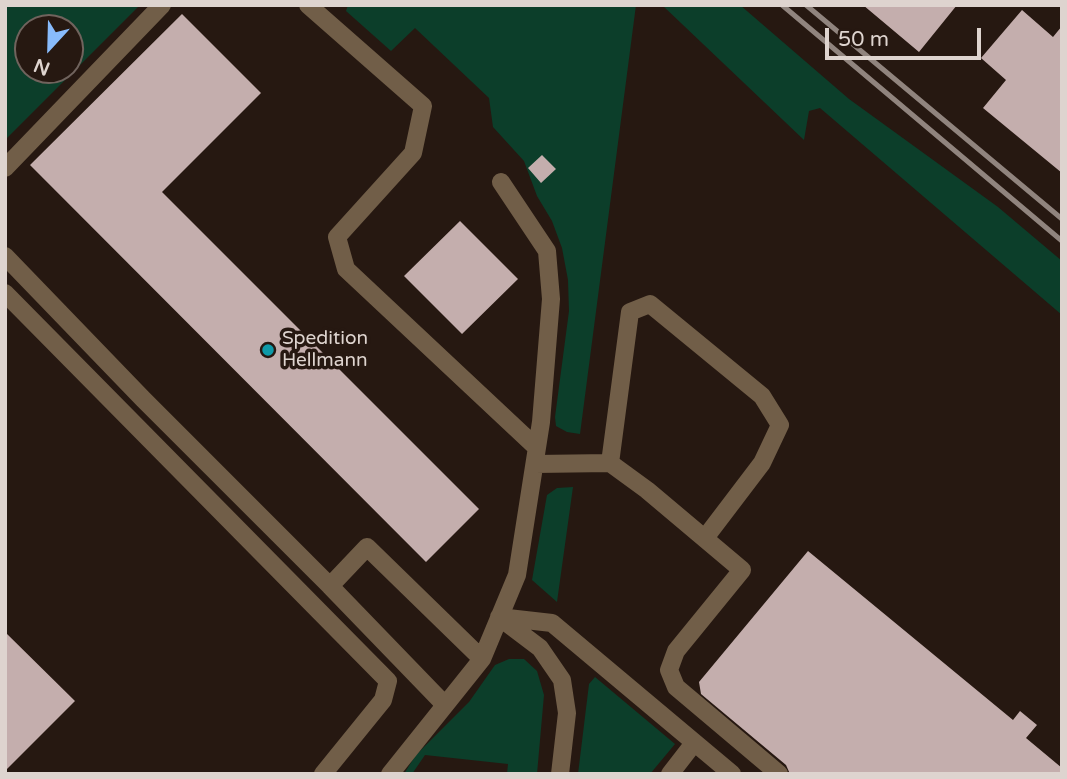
<!DOCTYPE html>
<style>
body{margin:0}
#map{position:relative;width:1067px;height:779px;overflow:hidden;background:#261811;font-family:"Varela Round",sans-serif}
canvas{display:block}
.frame{position:absolute;inset:0;border:7px solid #ded4cf;pointer-events:none}
.north{position:absolute;left:14px;top:14px;width:70px;height:70px;box-sizing:border-box;background:#261811;border:2px solid #70635d;border-radius:50%;rotate:202deg;font-size:19px;font-weight:700;line-height:28px;text-align:center;color:#ded4cf}
.north::after{content:'';display:block;margin:auto;width:24px;height:32px;background:#88bbfc;clip-path:polygon(50% 0,100% 100%,50% 72%,0 100%)}
.scale{position:absolute;left:825px;top:28px;width:156px;height:32px;box-sizing:border-box;border:4px solid #ded4cf;border-top:0;padding-left:9px;font-size:21px;line-height:24px;white-space:nowrap;color:#ded4cf;-webkit-text-stroke:5px #261811;paint-order:stroke}
</style>
<div id="map">
<canvas width="1067" height="779"></canvas>
<div class="frame"></div>
<div class="north">N</div>
<div class="scale">50 m</div>
</div>
<script>
const g = document.querySelector('canvas').getContext('2d');
g.lineJoin = 'round';
function paint(path, color) { g.fillStyle = color; g.fill(path, 'evenodd'); }
const shape = rows => new Path2D(rows.map(r => 'M' + r).join(''));
function stroke(path, color, width, dash) { g.strokeStyle = color; g.lineWidth = width; g.lineCap = dash ? 'butt' : 'round'; g.setLineDash(dash || []); g.stroke(path); }
function drawText(font, color, halo, rows, align = 'center') {
  g.font = font + ' "Varela Round",sans-serif'; g.lineWidth = 7; g.setLineDash([]); g.textBaseline = 'middle'; g.strokeStyle = halo; g.fillStyle = color; for (const [text, x, y, turn = 0] of rows) {
    g.save(); g.translate(x, y); g.rotate((+turn || 0) * Math.PI / 180); g.textAlign = isNaN(turn) ? turn : align; if (halo) g.strokeText(text, 0, 0); g.fillText(text, 0, 0); g.restore();
  }
}
const green = shape([
 [5,5,140,5,5,140],
 [28,28,70,28,70,70,28,70],
 [348,5,636,5,580,434,567,432,556,426,555,417,569,311,568,280,562,248,552,221,537,196,524,161,493,127,489,98,415,28,391,51,346,11],
 [662,5,740,5,849,99,998,207,1062,261,1062,315,820,108,809,111,804,140],
 [573,487,557,602,532,580,547,495,557,488],
 [509,659,524,659,537,671,544,695,537,774,507,774,508,764,425,755,412,774,404,774,415,756,469,702,495,665],
 [595,677,675,744,650,774,578,774,589,684]
]);
const building = shape([
 [863,5,957,5,919,52],
 [1022,10,1053,37,1062,26,1062,173,983,108,1006,80,981,58],
 [182,14,261,93,162,192,479,509,426,562,30,165],
 [542,155,556,169,541,183,528,168],
 [460,221,518,279,462,334,404,276],
 [808,551,1013,720,1020,711,1037,725,1026,738,1062,768,1062,774,790,774,786,765,701,694,699,682],
 [5,632,75,701,5,771]
]);
const minor = shape([
 [308,5,423,106,413,153,337,237,346,269,537,448],
 [5,168,162,5],
 [5,256,143,399,330,586],
 [5,293,388,681,383,700,323,774],
 [610,463,630,312,650,304,762,396,780,425,762,463,705,538],
 [535,464,610,463,647,490,742,570,676,651,669,670,676,687,779,774],
 [445,705,330,586,367,547,482,659],
 [390,774,482,659,517,575,541,422,551,299,547,251,501,182],
 [560,774,567,713,562,680,540,648,499,617,552,623,732,774],
 [670,774,694,743]
]);
const rail = shape([
 [782,5,1062,241],
 [806,5,1062,219]
]);
const markers = [
 [268,350,7,"#0f9aa8"]
];
const poiNames = [
 ["Spedition",282,339],
 ["Hellmann",282,361]
];
paint(green, '#0c3e2a');
paint(building, '#c4aead');
stroke(minor, '#715e48', 18);
stroke(rail, '#90847e', 5);
for (const [x, y, r, color] of markers) { const dot = new Path2D(); dot.arc(x, y, r, 0, 2 * Math.PI); g.fillStyle = color; g.fill(dot); stroke(dot, '#261811', 2.5); }
drawText('19px', '#ded4cf', '#261811', poiNames, 'left');
</script>
